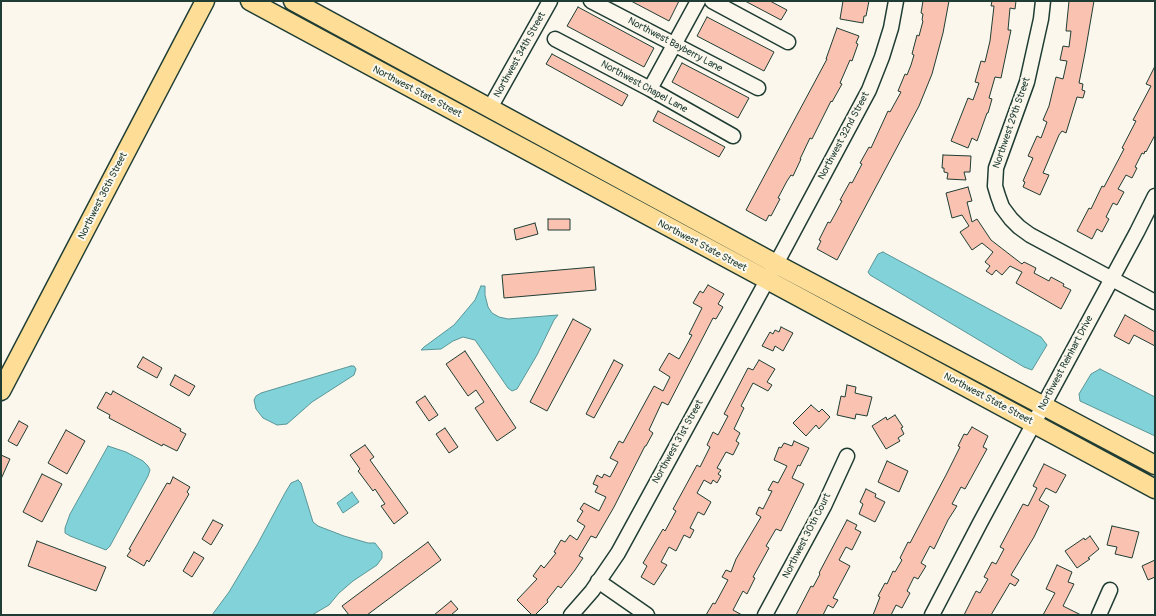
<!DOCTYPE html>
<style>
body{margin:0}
#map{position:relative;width:1156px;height:616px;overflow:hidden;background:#fbf7ec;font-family:Pangolin,sans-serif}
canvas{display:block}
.frame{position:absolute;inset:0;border:2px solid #1f3d34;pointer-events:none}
</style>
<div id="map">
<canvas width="1156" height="616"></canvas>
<div class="frame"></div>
</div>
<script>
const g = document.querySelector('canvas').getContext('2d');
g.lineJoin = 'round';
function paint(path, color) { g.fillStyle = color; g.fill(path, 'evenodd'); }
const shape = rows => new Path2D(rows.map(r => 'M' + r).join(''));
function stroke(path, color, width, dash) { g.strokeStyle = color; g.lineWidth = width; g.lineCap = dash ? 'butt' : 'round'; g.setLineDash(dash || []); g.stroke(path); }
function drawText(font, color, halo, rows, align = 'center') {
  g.font = font + ' Pangolin,sans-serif'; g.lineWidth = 4; g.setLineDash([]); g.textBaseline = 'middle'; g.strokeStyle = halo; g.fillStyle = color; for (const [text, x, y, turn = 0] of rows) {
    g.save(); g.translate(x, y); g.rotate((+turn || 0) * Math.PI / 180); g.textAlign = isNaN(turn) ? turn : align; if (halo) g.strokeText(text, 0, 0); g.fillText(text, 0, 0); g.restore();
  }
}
const water = shape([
 [883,252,1041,337,1047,345,1032,370,1024,367,870,275,868,272,878,254,883,252],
 [481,286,485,286,485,295,488,307,492,313,499,317,508,319,558,315,554,320,537,355,517,389,512,391,508,388,475,340,463,337,453,341,441,349,421,350,424,347,454,325,475,300,481,286],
 [351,366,354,366,356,369,354,375,312,402,287,424,277,425,263,418,256,409,254,400,256,396,261,393,351,366],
 [1100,369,1155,397,1155,436,1080,401,1079,394,1091,374,1100,369],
 [108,446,126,452,143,461,148,466,150,470,148,476,110,546,106,550,70,536,65,533,65,528,70,514,108,446],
 [298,480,301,483,313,522,318,526,344,536,368,543,375,543,382,552,382,558,377,565,353,581,339,593,329,605,312,615,212,615,229,592,257,545,285,493,291,483,298,480],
 [352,492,359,502,343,513,337,503,352,492]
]);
const building = shape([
 [631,1,679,1,669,21,631,1],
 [745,1,770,1,787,10,781,20,745,1],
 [843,1,869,1,866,16,864,16,863,23,840,19,843,1],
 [923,1,949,1,943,33,932,74,919,106,837,260,817,249,821,241,819,240,828,222,830,223,834,216,842,201,840,200,850,182,852,183,862,164,860,163,869,147,871,148,888,111,890,112,901,92,898,91,905,74,907,75,911,65,914,55,912,54,917,35,919,36,923,21,922,20,923,14,921,13,923,1],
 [992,1,1016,1,1015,9,1010,8,1008,30,1011,30,1001,78,995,77,989,98,992,99,988,113,987,113,977,141,972,138,968,148,951,141,968,98,973,100,979,83,975,82,981,61,985,62,990,41,994,6,991,6,992,1],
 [1069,1,1094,1,1085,53,1079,83,1083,84,1082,90,1085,91,1083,98,1077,97,1066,133,1062,131,1059,135,1043,173,1049,175,1040,195,1023,187,1025,182,1023,181,1033,158,1028,156,1037,136,1041,138,1047,122,1043,120,1049,106,1056,77,1063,79,1067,61,1060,60,1063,46,1069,47,1071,31,1066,31,1069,1],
 [578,7,654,48,644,67,567,26,578,7],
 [707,17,774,52,764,71,697,36,707,17],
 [837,28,859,36,856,43,858,44,852,61,850,60,840,83,842,84,832,102,831,101,812,139,810,138,800,159,801,159,793,176,791,175,787,181,778,198,780,199,771,216,769,215,766,221,746,210,827,59,826,59,837,28],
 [552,54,628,95,622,106,546,64,552,54],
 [682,63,749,98,738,118,672,82,682,63],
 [1155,66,1155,135,1146,152,1145,151,1144,154,1142,153,1135,167,1137,168,1132,178,1126,175,1118,189,1124,192,1117,205,1113,203,1106,217,1109,219,1102,232,1097,229,1092,239,1077,231,1089,208,1091,209,1102,186,1104,187,1124,149,1122,148,1136,121,1133,120,1151,86,1146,84,1155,66],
 [658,111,725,147,719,157,653,121,658,111],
 [943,155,971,156,970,172,964,172,966,180,947,179,948,173,944,172,944,168,942,168,943,155],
 [968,187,972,201,967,202,972,222,977,219,991,240,1022,264,1024,262,1036,268,1034,273,1049,281,1051,277,1064,284,1063,286,1071,290,1061,309,1016,283,1022,272,1010,266,1002,275,996,270,992,275,986,271,990,266,985,262,993,252,982,243,972,250,960,232,969,226,962,215,952,218,946,193,968,187],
 [548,219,570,219,570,230,548,230,548,219],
 [535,223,538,234,516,240,514,229,535,223],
 [594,267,596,290,504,298,502,275,594,267],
 [708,285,724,294,718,304,723,307,716,319,713,318,668,405,662,402,649,430,653,433,646,446,645,446,614,507,596,538,591,536,579,556,583,558,575,570,561,588,558,586,547,600,548,602,535,615,532,615,517,600,537,579,533,576,541,565,544,568,556,553,554,552,561,540,565,542,570,535,577,540,585,526,577,521,583,511,580,509,584,503,599,511,606,497,595,492,598,486,593,484,597,475,602,478,604,474,610,477,618,462,610,458,619,441,623,443,654,386,663,391,670,377,659,370,669,353,679,359,685,348,692,335,689,334,702,308,693,303,700,291,703,293,708,285],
 [1125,315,1155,332,1155,346,1134,335,1129,344,1114,336,1125,315],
 [573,319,591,329,547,411,530,402,573,319],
 [781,327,793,333,783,351,775,346,773,351,762,346,770,332,773,334,775,330,779,332,781,327],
 [465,351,516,428,497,441,475,408,484,402,476,390,468,396,446,364,465,351],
 [143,357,162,368,157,378,137,367,143,357],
 [614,360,623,365,594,418,586,414,614,360],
 [759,360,775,369,767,382,772,385,768,391,753,383,741,406,744,408,734,429,740,433,736,441,739,443,733,455,726,452,717,468,721,470,718,474,721,476,717,483,713,480,711,484,704,480,697,493,711,502,704,515,698,512,690,528,694,530,690,538,684,535,676,551,669,547,661,562,667,565,654,585,641,577,647,566,643,563,663,529,665,531,676,511,673,509,697,465,700,467,710,447,707,445,713,432,718,435,728,416,724,414,748,368,753,370,759,360],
 [175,375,195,386,189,396,170,385,175,375],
 [847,385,856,387,855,393,872,397,867,416,856,414,855,419,837,415,841,396,845,397,847,385],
 [113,391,181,429,180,431,186,434,177,451,163,444,162,446,109,418,110,415,97,408,106,392,111,395,113,391],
 [425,396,438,415,429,421,416,402,425,396],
 [811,405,819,412,822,409,830,417,819,429,816,425,806,436,793,423,811,405],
 [895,415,903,427,901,428,904,434,898,438,900,441,886,449,872,426,886,417,887,420,895,415],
 [19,421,28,426,17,446,8,441,19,421],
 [972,427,988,436,983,447,987,449,965,489,961,487,952,504,957,506,948,520,934,549,930,546,921,563,926,566,918,579,914,577,907,591,910,593,902,608,896,605,891,615,873,615,880,597,878,596,885,583,887,584,893,571,895,572,902,560,900,558,908,542,910,543,946,475,960,447,958,446,964,434,967,435,972,427],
 [445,428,458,447,449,453,436,434,445,428],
 [66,430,85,441,67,474,48,463,66,430],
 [794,441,809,448,800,466,798,465,792,478,804,484,781,531,776,529,766,546,769,548,753,577,755,578,747,594,743,591,733,610,742,615,706,615,713,603,715,604,728,580,722,577,726,570,731,572,736,559,761,517,756,514,759,507,763,509,772,491,768,490,773,481,778,483,787,466,774,460,779,447,781,448,784,443,792,446,794,441],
 [365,445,374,457,370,460,408,513,394,524,381,506,385,504,375,489,373,491,358,471,360,469,350,455,365,445],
 [1,455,10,459,1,479,1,455],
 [887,461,908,471,899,492,878,482,887,461],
 [1044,464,1066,475,1056,493,1046,488,1039,500,1049,506,1034,537,1011,575,1019,580,1015,586,1010,583,991,615,964,615,976,591,980,593,988,579,984,577,992,562,996,564,1004,549,1000,547,1023,504,1028,506,1037,488,1033,486,1044,464],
 [42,474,62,484,42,522,23,512,42,474],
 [173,477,190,487,187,492,189,494,149,562,147,560,144,566,127,556,131,550,129,549,167,483,170,484,173,477],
 [866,489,876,494,875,497,885,502,875,522,859,514,863,504,860,502,866,489],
 [213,520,223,525,211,545,202,539,213,520],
 [847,520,857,525,855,529,861,532,852,550,846,547,839,560,850,566,833,598,838,600,833,608,828,605,823,615,796,615,811,586,813,587,820,574,819,573,847,520],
 [1112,526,1139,532,1132,558,1115,554,1117,547,1107,545,1112,526],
 [1090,536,1099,549,1088,558,1090,559,1077,568,1065,551,1084,538,1085,540,1090,536],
 [37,541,106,567,96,591,28,566,37,541],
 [428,542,441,560,367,615,349,615,342,606,428,542],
 [194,552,204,558,192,577,183,571,194,552],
 [1155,560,1155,577,1148,580,1142,566,1155,560],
 [1057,565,1072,572,1068,582,1074,584,1063,606,1081,615,1043,615,1055,593,1046,589,1057,565],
 [451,601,458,609,451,615,434,615,451,601]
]);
const minor = shape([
 [591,1,758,88],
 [712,1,788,42],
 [1043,1,1041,19,1027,82,996,168,995,186,998,196,1002,207,1011,219,1019,227,1030,235,1155,302],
 [555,39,650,89,733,136],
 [650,89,698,1],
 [490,108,550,1],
 [598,581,647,615],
 [571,615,592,591,618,553,783,251,869,90,882,57,891,28,896,1],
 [765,615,824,506,847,456],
 [932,615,980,523,1137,232,1155,196],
 [1099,615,1110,590]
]);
const major = shape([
 [250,1,1155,489],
 [293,1,776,264,1155,465],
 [1,391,205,1]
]);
const streetNames = [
 ["Northwest Bayberry Lane",675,45,28],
 ["Northwest 34th Street",520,55,-61],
 ["Northwest Chapel Lane",644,87,29],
 ["Northwest State Street",417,92,28],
 ["Northwest 29th Street",1012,123,-71],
 ["Northwest 32nd Street",844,136,-62],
 ["Northwest 36th Street",103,196,-63],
 ["Northwest State Street",702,246,28],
 ["Northwest Reinhart Drive",1066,363,-62],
 ["Northwest State Street",988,399,28],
 ["Northwest 31st Street",678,442,-61],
 ["Northwest 30th Court",807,536,-63]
];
paint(water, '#81d2d9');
stroke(water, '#5a9697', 1);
paint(building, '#fac2b0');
stroke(building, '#1f3d34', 1);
stroke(minor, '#1f3d34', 17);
stroke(major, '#1f3d34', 21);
stroke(minor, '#fbf7ec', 14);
stroke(major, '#fedd96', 18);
drawText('10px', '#1f3d34', '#fbf7ec', streetNames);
</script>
